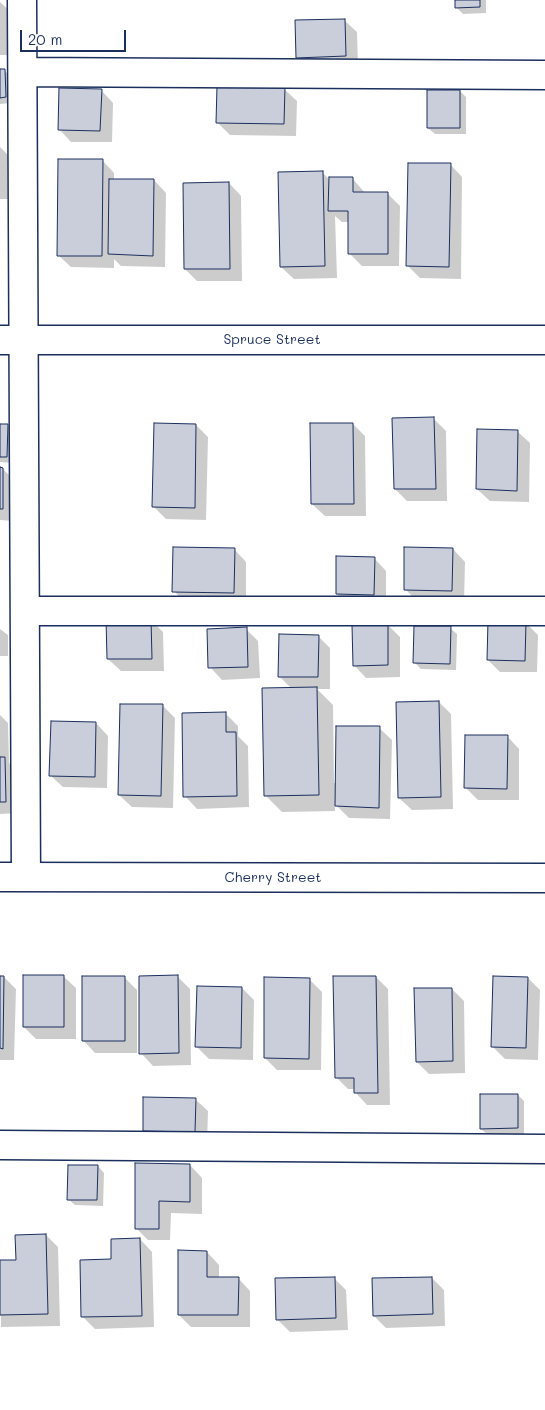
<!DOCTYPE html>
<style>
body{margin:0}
#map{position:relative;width:545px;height:1410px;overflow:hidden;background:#fff;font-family:Mali,sans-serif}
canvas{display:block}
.scale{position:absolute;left:20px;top:30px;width:106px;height:22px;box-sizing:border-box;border:2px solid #1b2f5e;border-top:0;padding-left:6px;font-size:15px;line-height:18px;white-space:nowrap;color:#1b2f5e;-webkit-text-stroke:4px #fff;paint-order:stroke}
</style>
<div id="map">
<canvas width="545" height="1410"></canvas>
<div class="scale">20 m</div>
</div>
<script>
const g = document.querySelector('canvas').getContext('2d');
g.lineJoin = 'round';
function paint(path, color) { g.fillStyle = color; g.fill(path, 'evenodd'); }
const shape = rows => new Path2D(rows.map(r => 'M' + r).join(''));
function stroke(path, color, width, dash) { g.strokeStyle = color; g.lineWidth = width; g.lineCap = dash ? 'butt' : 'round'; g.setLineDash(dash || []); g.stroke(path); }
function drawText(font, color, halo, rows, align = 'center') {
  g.font = font + ' Mali,sans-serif'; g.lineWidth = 5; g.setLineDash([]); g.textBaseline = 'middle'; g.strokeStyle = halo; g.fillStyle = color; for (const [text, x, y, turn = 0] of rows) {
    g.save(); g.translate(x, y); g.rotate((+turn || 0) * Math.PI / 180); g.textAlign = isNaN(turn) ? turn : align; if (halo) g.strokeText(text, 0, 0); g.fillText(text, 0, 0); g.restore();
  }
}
const shadow = shape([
 [456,0,486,0,486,13,463,14,456,7],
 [0,2,13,14,13,55,0,55],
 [344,20,357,32,358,68,310,70,297,57],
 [0,70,4,70,11,77,11,103,0,104],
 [284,89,297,101,296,136,230,135,218,123],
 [101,90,113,103,112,142,71,142,59,129],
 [460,91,466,97,466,134,435,134,428,128],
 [0,147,8,155,9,199,0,199],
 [102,160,114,173,114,180,154,180,166,193,165,267,121,266,114,259,114,268,71,267,58,255],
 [450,164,462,177,461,279,420,278,408,266],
 [322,172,329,179,353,179,365,193,387,193,400,206,399,266,362,266,349,253,350,222,342,222,335,216,337,278,294,279,281,267],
 [229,183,241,196,242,281,197,281,185,269],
 [433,418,446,431,447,501,407,501,395,489],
 [353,424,365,436,366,516,325,516,312,504],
 [0,425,7,425,14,431,13,463,0,462],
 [196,425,208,437,206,520,166,519,154,507],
 [517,431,530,443,529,502,490,501,477,489],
 [0,469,3,469,15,481,14,521,0,520],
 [234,549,246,562,246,605,186,604,174,591],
 [453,549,465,562,464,602,417,601,405,589],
 [374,558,386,571,386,607,350,606,337,594],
 [151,620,163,632,164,671,121,671,108,659],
 [526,623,538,635,537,672,500,672,488,660],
 [388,625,400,637,400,677,366,678,354,665],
 [450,628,457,634,456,670,421,669,414,662],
 [0,629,8,635,8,656,0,656],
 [246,629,258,641,260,678,222,680,210,667],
 [318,636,330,648,330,689,317,689,333,705,334,783,337,783,379,728,392,740,390,819,349,818,335,804,335,811,282,812,265,795,292,689,279,676],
 [439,702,451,714,453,809,412,810,399,798],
 [163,706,175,718,173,808,132,807,119,795],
 [225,713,238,726,238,736,248,746,249,807,197,809,185,796],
 [0,715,8,723,9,763,17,771,18,813,0,814],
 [96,723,108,736,107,788,63,787,50,775],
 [507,736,519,749,519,800,478,800,465,787],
 [63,976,76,988,76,1039,36,1039,24,1027],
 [177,976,190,989,191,1065,153,1066,141,1053],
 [0,977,4,977,16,989,14,1060,0,1060],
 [376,977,388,989,390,1105,367,1105,355,1092,355,1089,348,1089,336,1077],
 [125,978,137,990,137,1053,95,1053,83,1040],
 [528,978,540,990,538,1060,505,1059,492,1046],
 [309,979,322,992,321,1070,277,1070,265,1058],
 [242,988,254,1000,253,1060,209,1059,197,1047],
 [452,989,464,1001,465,1073,429,1074,417,1062],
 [518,1095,524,1101,524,1134,488,1135,481,1129],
 [195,1099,208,1111,207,1144,157,1143,144,1130],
 [137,1164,190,1165,202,1178,202,1214,171,1213,170,1240,148,1240,136,1228],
 [98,1166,104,1173,103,1206,75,1205,68,1199],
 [46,1235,58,1247,60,1326,1,1327,0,1261,17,1261],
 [140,1239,152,1252,154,1327,95,1329,82,1316,112,1261],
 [207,1252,219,1265,219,1278,238,1278,250,1291,250,1327,191,1327,179,1315],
 [334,1278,346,1290,348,1330,290,1332,277,1319],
 [432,1278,444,1290,445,1326,386,1328,374,1316]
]);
const building = shape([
 [455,0,480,0,480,7,455,8,455,0],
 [345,19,346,56,296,58,295,20,345,19],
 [0,69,5,69,6,97,0,98,0,69],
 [217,86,285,87,284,124,216,123,217,86],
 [59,88,102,89,100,131,58,130,59,88],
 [427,90,460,90,460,128,427,128,427,90],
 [58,159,103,159,102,256,57,256,58,159],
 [408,163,451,163,449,267,406,266,408,163],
 [323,171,325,266,280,267,278,172,323,171],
 [329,177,353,177,353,192,388,192,388,254,348,254,348,211,328,211,329,177],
 [109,179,154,179,153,256,108,254,109,179],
 [229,182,230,269,184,269,183,183,229,182],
 [434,417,436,489,394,489,392,418,434,417],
 [154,423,196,424,195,508,152,507,154,423],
 [310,423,353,423,354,504,311,504,310,423],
 [0,424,8,424,7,457,0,457,0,424],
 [477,429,518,430,517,491,476,489,477,429],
 [0,467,3,468,3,509,0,509,0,467],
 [173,547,235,548,234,593,172,592,173,547],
 [404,547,453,548,452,591,404,590,404,547],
 [336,556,375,557,374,595,336,594,336,556],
 [106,619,151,619,152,659,107,659,106,619],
 [488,621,526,622,525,661,487,660,488,621],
 [388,624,388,665,353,666,352,625,388,624],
 [414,626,451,626,450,664,413,663,414,626],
 [247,627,248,667,208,668,207,629,247,627],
 [279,634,319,635,318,677,278,677,279,634],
 [317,687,319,795,264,796,262,688,317,687],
 [439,701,441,797,398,798,396,702,439,701],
 [120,704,163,704,161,796,118,795,120,704],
 [226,712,226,732,236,732,237,796,183,797,182,713,226,712],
 [51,721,96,722,95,777,49,776,51,721],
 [336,726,380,726,379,808,335,806,336,726],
 [465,735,508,735,507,789,464,788,465,735],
 [0,757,5,757,6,802,0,802,0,757],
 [23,975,64,975,64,1027,23,1027,23,975],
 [178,975,179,1053,139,1054,139,976,178,975],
 [0,976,4,976,3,1049,0,1048,0,976],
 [82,976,125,976,125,1041,82,1041,82,976],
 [333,976,376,976,378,1093,354,1093,354,1078,335,1078,333,976],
 [493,976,528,977,526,1048,491,1047,493,976],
 [264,977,310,978,309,1059,264,1058,264,977],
 [197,986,242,987,241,1048,195,1047,197,986],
 [414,988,452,988,453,1061,416,1062,414,988],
 [480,1094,518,1094,518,1128,480,1129,480,1094],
 [143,1097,196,1098,195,1132,143,1131,143,1097],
 [135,1163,190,1164,190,1202,159,1201,159,1229,135,1229,135,1163],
 [68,1165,98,1165,97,1200,67,1200,68,1165],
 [46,1234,48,1314,0,1315,0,1260,16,1260,15,1235,46,1234],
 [140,1238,142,1316,81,1317,80,1260,111,1259,111,1239,140,1238],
 [178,1250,207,1251,207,1277,239,1277,238,1315,178,1315,178,1250],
 [335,1277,336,1318,276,1320,275,1278,335,1277],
 [432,1277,433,1314,373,1316,372,1278,432,1277]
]);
const minor = shape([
 [22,0,26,877],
 [23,72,545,75],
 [0,340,545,340],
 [25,611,545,611],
 [0,877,545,878],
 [0,1145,545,1149]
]);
const streetNames = [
 ["Spruce Street",272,340],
 ["Cherry Street",273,878]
];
paint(shadow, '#0003');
paint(building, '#caceda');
stroke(building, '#1b2f5e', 1);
stroke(minor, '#1b2f5e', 31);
stroke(minor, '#fff', 28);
drawText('14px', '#1b2f5e', '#fff', streetNames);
</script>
